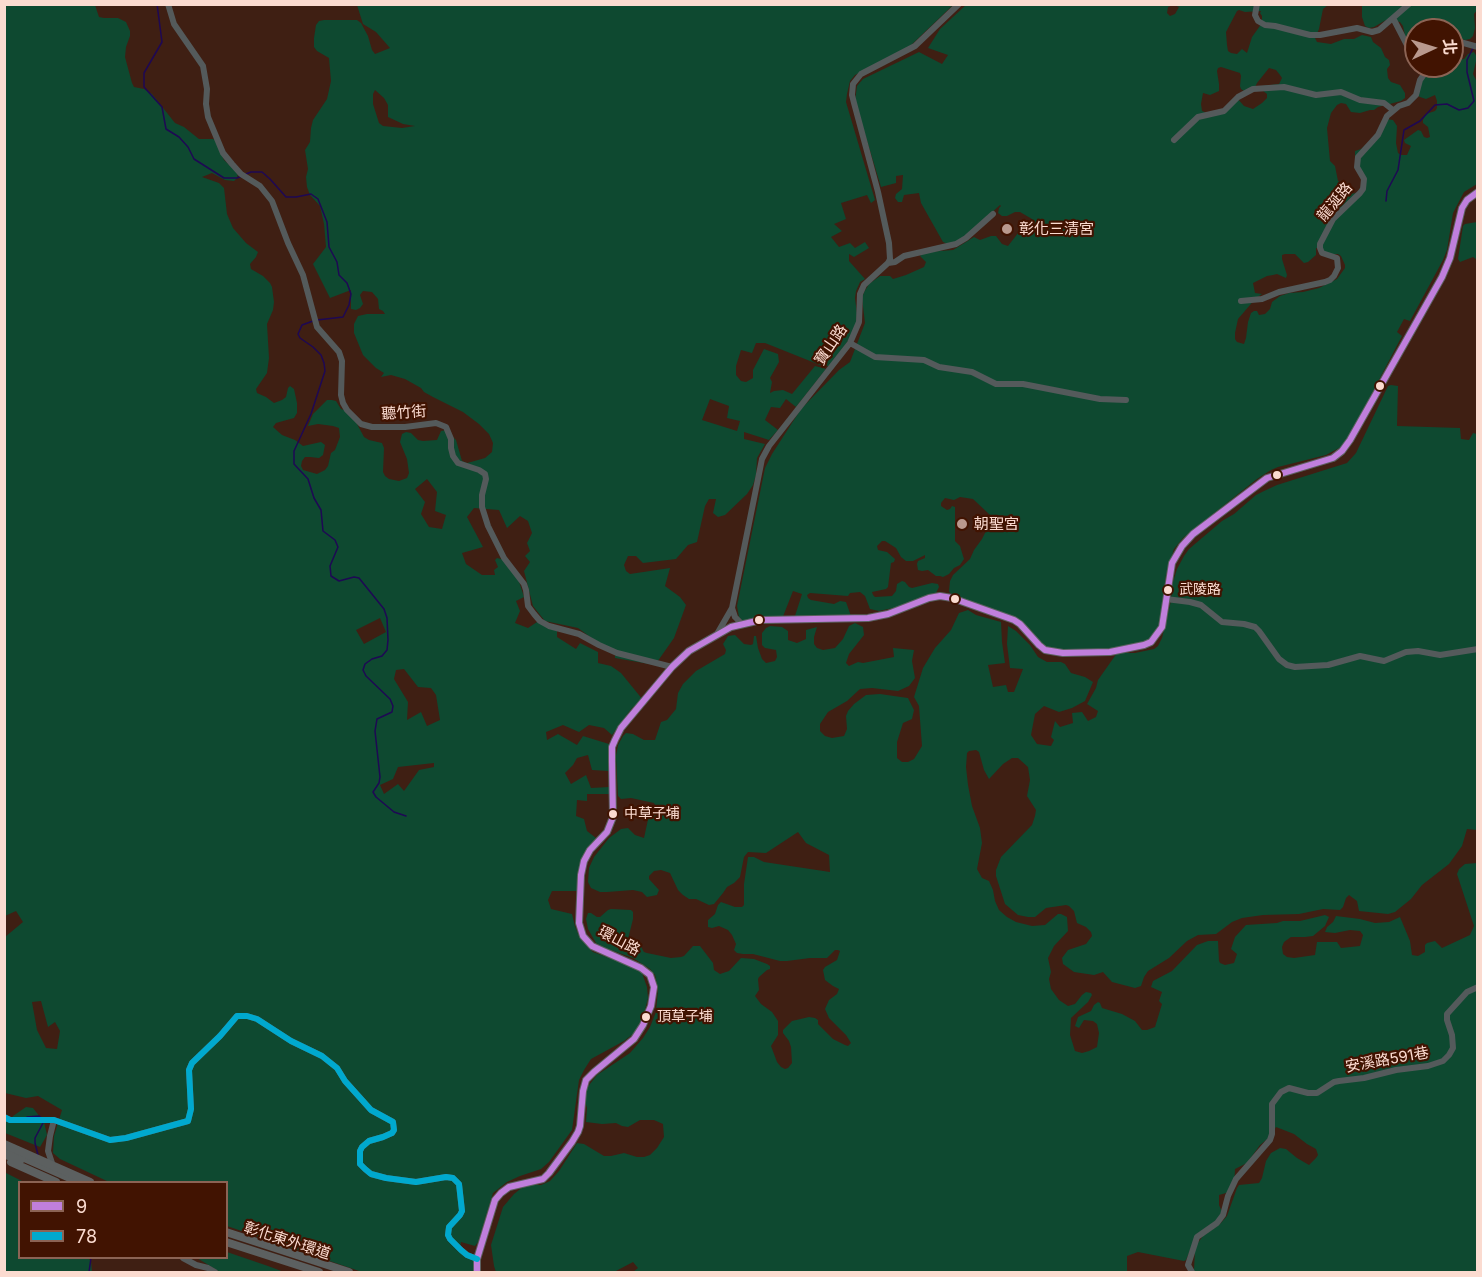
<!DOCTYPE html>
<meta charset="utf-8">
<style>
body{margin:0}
#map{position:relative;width:1482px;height:1277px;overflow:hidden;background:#3f1f13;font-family:Inter,"Noto Sans TC",sans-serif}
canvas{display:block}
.frame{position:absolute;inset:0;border:6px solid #fbdbd0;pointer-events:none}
.legend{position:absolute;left:18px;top:1181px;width:210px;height:78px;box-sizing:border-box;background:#411301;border:2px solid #8b6354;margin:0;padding:8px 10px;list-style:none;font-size:18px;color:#fbdbd0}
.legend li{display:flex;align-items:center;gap:12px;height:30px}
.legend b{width:30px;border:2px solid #8b6354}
.north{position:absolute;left:1404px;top:18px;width:60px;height:60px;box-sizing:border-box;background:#411301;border:2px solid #8b6354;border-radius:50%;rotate:86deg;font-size:16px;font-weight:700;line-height:24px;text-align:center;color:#fbdbd0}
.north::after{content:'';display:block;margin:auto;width:21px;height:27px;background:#b9998e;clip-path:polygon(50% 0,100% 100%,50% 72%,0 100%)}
</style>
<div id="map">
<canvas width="1482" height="1277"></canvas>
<div class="frame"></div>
<ul class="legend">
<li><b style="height:8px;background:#c07fdc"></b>9</li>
<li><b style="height:8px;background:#00a9ce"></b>78</li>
</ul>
<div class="north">北</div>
</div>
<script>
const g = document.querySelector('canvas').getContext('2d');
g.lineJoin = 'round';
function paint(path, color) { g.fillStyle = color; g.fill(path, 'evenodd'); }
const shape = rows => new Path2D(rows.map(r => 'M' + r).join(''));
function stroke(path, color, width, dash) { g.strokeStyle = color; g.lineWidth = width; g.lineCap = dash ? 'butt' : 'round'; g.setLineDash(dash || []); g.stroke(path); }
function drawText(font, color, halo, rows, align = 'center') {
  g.font = font + ' Inter,"Noto Sans TC",sans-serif'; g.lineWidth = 4.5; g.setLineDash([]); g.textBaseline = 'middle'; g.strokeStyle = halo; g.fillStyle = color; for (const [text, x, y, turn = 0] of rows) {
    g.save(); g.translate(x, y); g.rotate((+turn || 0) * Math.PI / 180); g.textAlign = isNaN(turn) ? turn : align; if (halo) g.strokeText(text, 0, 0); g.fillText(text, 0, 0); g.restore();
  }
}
const green = shape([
 [923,4,923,6,925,4,953,5,908,48,855,75,850,81,847,94,846,102,875,200,871,203,867,195,841,203,846,219,834,224,842,231,831,237,839,247,850,243,855,248,865,242,869,248,854,257,849,254,849,261,865,279,860,282,856,291,855,298,857,314,855,332,829,366,820,365,765,343,756,343,752,353,741,350,736,366,736,375,741,381,746,382,753,378,753,370,764,349,778,354,779,362,770,378,772,382,770,393,774,391,783,390,792,394,815,366,826,369,796,407,786,399,780,408,771,407,765,420,778,430,769,440,744,432,744,439,765,444,757,458,756,475,753,485,747,494,725,515,718,517,713,513,716,499,709,499,705,506,697,542,688,545,676,559,643,563,636,556,628,556,624,565,626,571,630,574,670,568,665,586,680,597,686,605,674,638,655,665,615,658,615,650,601,645,578,628,545,621,533,606,524,571,530,562,525,556,530,551,527,543,532,533,528,521,520,516,507,528,499,510,474,508,467,517,483,547,462,553,466,564,482,575,495,575,494,570,498,567,495,560,497,558,505,560,517,575,524,597,516,601,520,611,515,623,528,628,537,622,557,631,557,637,576,649,580,643,598,652,598,663,611,666,621,673,643,700,632,708,612,735,604,728,589,725,579,732,563,725,546,732,547,740,558,734,577,745,583,736,609,744,609,771,592,770,588,755,577,758,573,765,565,773,571,784,586,775,591,788,609,787,609,794,587,794,587,801,577,800,576,816,584,819,587,831,596,838,583,855,577,891,552,891,548,900,551,909,572,914,575,926,579,936,586,945,593,952,626,964,642,973,647,987,648,998,643,1018,633,1034,624,1041,591,1059,584,1070,579,1080,572,1130,549,1162,541,1169,520,1176,507,1182,493,1193,478,1242,475,1246,461,1242,460,1249,473,1261,474,1272,362,1272,227,1226,226,1182,109,1182,60,1159,53,1153,54,1136,62,1110,38,1096,26,1098,5,1093,5,937,23,922,16,911,5,916,5,5,95,5,99,17,104,18,118,18,126,22,130,31,130,36,126,47,125,57,132,83,134,87,144,89,152,94,175,123,184,127,199,139,213,139,217,141,220,151,224,160,238,173,237,178,234,181,225,180,212,173,202,177,219,183,224,188,227,214,233,228,246,243,258,252,256,257,250,264,251,269,263,276,270,283,272,287,274,302,273,310,267,324,269,358,267,373,256,389,257,393,266,397,274,403,282,400,286,397,288,388,290,386,294,389,297,403,297,413,294,418,276,423,273,427,282,435,295,440,303,446,321,442,325,445,323,455,319,458,310,457,305,457,302,461,301,466,303,470,317,474,325,470,328,466,331,453,335,450,340,437,339,428,333,426,318,424,308,426,313,414,327,400,332,400,336,401,341,409,350,412,354,415,357,424,364,437,369,440,382,443,384,448,383,472,385,476,389,479,399,481,407,478,409,473,407,459,400,442,402,434,406,432,411,433,418,440,423,441,437,440,441,431,446,430,456,440,462,461,467,463,471,462,485,458,492,452,493,443,489,434,479,424,463,412,433,397,424,392,421,388,405,379,391,375,381,377,384,373,376,368,363,355,354,333,354,324,358,316,367,314,385,314,383,311,379,309,378,299,372,292,363,291,360,295,363,304,360,308,356,310,351,309,351,290,330,298,313,264,326,247,324,224,320,206,310,195,307,187,306,177,308,169,305,150,310,142,311,128,313,120,327,99,331,81,329,58,317,51,314,47,314,38,316,25,319,21,324,20,357,20,361,23,368,36,372,50,375,54,390,48,376,32,363,24,357,5],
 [375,90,384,98,388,105,388,117,403,124,415,126,402,128,383,126,379,123,373,104,373,94],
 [710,399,729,406,727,418,740,421,737,431,702,420],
 [427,479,437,492,435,511,446,515,442,529,429,527,421,514,425,502,415,489],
 [380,618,386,632,364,644,356,630],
 [404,669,418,687,431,688,436,695,440,720,427,726,421,712,407,720,408,702,394,679,396,670],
 [434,763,434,767,419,770,404,791,398,784,384,794,380,785,393,779,398,767],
 [41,1001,48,1027,55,1022,60,1031,57,1049,46,1048,37,1030,32,1002],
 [966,5,1173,5,1168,7,1167,13,1170,16,1175,14,1179,7,1174,5,1328,5,1323,9,1319,29,1315,38,1317,42,1331,44,1344,39,1354,39,1362,35,1371,37,1373,42,1381,48,1385,57,1389,60,1390,65,1387,69,1388,78,1391,82,1400,85,1405,93,1405,98,1401,101,1378,107,1374,110,1370,110,1360,113,1351,112,1346,104,1341,103,1337,105,1331,113,1327,128,1330,161,1335,166,1338,181,1342,183,1347,192,1350,194,1357,193,1362,185,1361,175,1355,163,1355,151,1361,149,1371,140,1386,119,1393,120,1397,126,1396,143,1398,153,1401,155,1407,155,1411,146,1405,143,1404,140,1418,130,1421,131,1424,137,1427,138,1430,137,1428,127,1423,123,1423,120,1426,114,1435,111,1437,108,1437,101,1435,95,1426,99,1420,97,1417,95,1417,88,1427,74,1441,66,1452,66,1452,60,1464,59,1468,54,1474,52,1477,57,1473,74,1478,84,1477,184,1464,192,1453,213,1447,250,1443,260,1410,321,1404,319,1397,332,1402,336,1348,439,1341,447,1326,455,1278,467,1271,470,1257,479,1183,538,1174,549,1166,575,1159,627,1154,636,1143,644,1120,648,1057,653,1042,646,1031,630,1023,623,959,599,950,593,949,591,950,581,953,575,970,559,974,550,982,539,991,521,990,515,973,499,960,497,954,500,945,498,941,503,941,506,947,510,950,509,952,506,955,507,955,541,960,546,963,556,964,559,960,565,954,568,949,574,943,577,940,576,936,576,928,570,922,571,918,570,917,564,918,561,925,558,925,555,913,561,906,561,901,557,896,548,885,541,882,541,877,546,878,550,887,552,895,559,894,562,891,563,888,587,886,589,872,592,873,595,875,597,892,596,896,591,897,584,902,581,905,582,909,587,912,588,932,583,938,584,939,587,936,593,902,606,879,611,870,609,865,596,860,592,850,593,848,596,810,593,807,595,808,598,811,600,834,604,840,601,846,602,851,616,794,619,802,594,793,591,782,619,747,622,742,620,739,617,737,606,765,468,772,454,801,409,839,370,850,362,865,323,862,298,864,292,869,284,880,276,890,276,893,279,906,275,924,267,926,262,920,256,922,254,927,252,953,250,974,237,980,240,991,236,996,236,1002,244,1008,246,1022,228,1033,223,1032,219,1020,212,1015,212,1007,216,1002,216,998,213,999,208,1001,206,1000,205,962,240,948,244,943,242,921,203,919,193,904,195,902,202,898,202,895,198,896,194,902,189,903,175,896,176,896,183,881,187,855,101,857,86,863,79,919,52,942,64,948,55,928,48,940,29],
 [1239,10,1245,12,1261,11,1260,13,1262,16,1262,23,1252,37,1247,53,1242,49,1237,54,1231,53,1228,51,1227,45,1226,32,1237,11],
 [1221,67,1240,73,1241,76,1240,86,1241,89,1244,91,1254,89,1257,83,1269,68,1276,70,1280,75,1282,78,1279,84,1262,86,1262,90,1267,94,1267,98,1262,103,1253,109,1244,106,1237,98,1218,113,1212,115,1202,111,1201,104,1203,93,1210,95,1219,91,1219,84,1217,71,1218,68],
 [1316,248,1320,248,1328,254,1338,254,1341,256,1345,265,1345,268,1337,279,1319,288,1303,292,1289,293,1280,296,1272,302,1270,309,1265,314,1259,315,1257,311,1254,311,1251,313,1248,322,1246,338,1244,344,1237,342,1235,339,1235,333,1238,319,1256,298,1262,294,1255,293,1253,283,1267,276,1273,275,1277,274,1286,278,1287,275,1282,259,1282,255,1285,254,1295,254,1304,263,1308,262,1316,255],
 [1362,5,1477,5,1477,10,1474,14,1475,28,1473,36,1470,39,1465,40,1456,37,1452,32,1452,30,1450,30,1447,26,1437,26,1428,30,1416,30,1416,54,1406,40,1403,26,1400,22,1391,20,1386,20,1374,27,1369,28,1365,26,1362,17],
 [1477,222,1477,262,1476,259,1473,257,1460,262,1458,259,1463,226,1465,224],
 [1391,385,1398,386,1397,426,1460,428,1461,439,1469,440,1473,433,1477,434,1477,830,1467,829,1462,846,1449,864,1422,885,1411,899,1395,912,1388,914,1359,911,1357,901,1349,895,1346,898,1343,907,1340,910,1323,909,1299,914,1263,915,1242,918,1232,922,1216,934,1198,935,1187,941,1169,958,1148,971,1144,977,1141,986,1135,988,1112,982,1103,972,1094,975,1074,972,1063,964,1062,958,1068,950,1086,944,1092,936,1091,932,1086,927,1077,923,1074,911,1069,906,1066,905,1046,908,1035,917,1028,917,1018,915,1005,904,996,876,996,870,1001,857,1032,825,1035,816,1036,810,1027,796,1030,780,1028,767,1018,758,1012,758,1003,764,989,779,984,770,979,752,976,750,969,751,967,753,966,767,968,785,972,806,980,828,982,843,977,869,982,878,989,881,993,890,995,901,999,910,1007,917,1016,922,1032,926,1045,925,1058,914,1061,914,1067,917,1068,931,1054,946,1048,958,1051,972,1049,979,1051,989,1059,1000,1068,1006,1075,1004,1082,995,1086,992,1091,993,1092,995,1088,1002,1071,1018,1070,1035,1075,1051,1082,1053,1089,1051,1097,1047,1099,1033,1097,1024,1093,1021,1084,1020,1079,1028,1075,1026,1078,1017,1091,1011,1094,1005,1098,1002,1100,1003,1102,1008,1122,1014,1135,1021,1142,1030,1147,1030,1155,1027,1162,1004,1159,1001,1162,992,1151,987,1153,981,1172,971,1197,945,1208,941,1218,941,1219,961,1220,963,1225,965,1234,963,1237,954,1231,949,1235,937,1246,925,1277,923,1283,921,1300,921,1325,915,1329,917,1325,926,1313,936,1305,937,1291,937,1284,942,1282,947,1283,954,1287,957,1294,958,1315,955,1317,942,1337,942,1341,948,1360,946,1363,935,1360,931,1350,930,1335,933,1325,932,1327,927,1333,922,1336,916,1360,919,1375,923,1389,922,1400,917,1410,941,1412,955,1418,956,1425,952,1425,945,1427,943,1435,941,1442,948,1470,935,1474,926,1457,874,1459,869,1465,864,1477,863,1477,1272,1195,1272,1194,1270,1195,1250,1197,1244,1203,1236,1220,1224,1227,1216,1237,1188,1239,1185,1259,1183,1262,1178,1266,1161,1271,1153,1280,1148,1286,1149,1297,1158,1309,1165,1316,1158,1318,1155,1316,1149,1307,1144,1294,1134,1276,1127,1271,1136,1260,1145,1247,1163,1235,1169,1234,1187,1226,1193,1219,1195,1219,1205,1222,1212,1217,1220,1197,1234,1186,1260,1184,1261,1138,1252,1127,1256,1127,1272,633,1272,638,1268,633,1262,614,1272,496,1272,494,1266,491,1245,503,1207,514,1194,524,1186,531,1185,541,1185,550,1181,559,1171,577,1143,584,1144,604,1156,611,1156,624,1153,637,1157,644,1157,650,1155,657,1148,664,1137,663,1124,654,1120,640,1120,628,1127,622,1126,616,1123,602,1124,586,1122,587,1108,584,1098,586,1089,597,1075,630,1053,643,1038,650,1027,656,1012,658,989,655,975,650,969,633,958,605,948,596,943,588,929,586,919,588,913,591,913,597,917,600,917,608,910,611,909,631,910,633,912,633,919,628,939,629,942,639,943,644,952,647,953,671,958,681,957,684,956,693,946,700,946,713,963,714,970,720,974,729,971,741,958,754,959,767,964,770,966,770,969,767,970,759,977,758,979,759,990,755,996,761,1004,772,1012,778,1021,778,1035,771,1046,777,1062,781,1067,785,1069,788,1068,792,1063,791,1047,789,1041,783,1033,783,1030,792,1021,809,1017,815,1018,818,1020,818,1024,833,1039,845,1045,848,1046,851,1043,846,1035,829,1018,825,1009,829,1000,837,994,839,989,833,986,825,980,823,970,825,967,837,960,840,951,838,950,835,950,827,958,810,958,787,961,780,961,753,954,743,954,737,953,734,950,736,944,732,935,728,930,719,926,712,928,708,927,708,920,715,914,718,905,721,902,735,907,742,907,744,905,744,884,748,857,754,857,764,862,830,872,829,855,806,843,798,832,766,853,748,852,744,857,740,877,734,883,727,887,723,893,714,904,709,905,696,899,689,899,683,895,678,890,670,873,661,870,654,871,649,876,649,879,659,890,657,895,647,897,642,892,633,890,607,892,600,892,591,888,588,882,589,868,594,857,609,838,621,829,628,828,635,835,644,838,649,815,653,813,655,805,654,803,631,798,621,799,618,796,616,756,618,745,623,736,626,733,633,734,644,740,655,740,661,722,667,720,676,709,678,693,683,684,696,671,725,654,726,650,723,644,728,636,735,635,744,644,751,645,753,644,754,636,756,636,758,648,762,659,766,663,775,661,777,657,776,650,765,648,762,645,762,633,766,628,770,626,782,627,788,631,788,640,797,643,806,639,806,630,817,627,814,637,814,644,817,648,823,650,835,648,843,639,849,626,855,623,863,627,864,635,849,654,846,663,849,666,858,662,863,663,894,657,893,648,914,650,912,661,915,678,909,686,898,691,872,688,860,689,847,701,828,712,820,724,820,731,825,736,832,738,844,736,847,729,846,716,848,711,854,704,866,695,880,694,908,698,914,710,912,719,903,723,897,742,897,758,902,762,908,762,914,759,922,746,919,706,914,697,923,668,935,648,951,630,959,613,968,610,976,615,1001,622,1002,642,1005,663,988,665,993,687,1006,685,1008,692,1014,692,1023,669,1010,668,1007,644,1008,626,1016,631,1030,645,1038,657,1047,662,1061,662,1065,664,1071,673,1085,677,1093,682,1085,701,1072,708,1059,712,1044,706,1035,714,1031,735,1037,744,1051,746,1054,740,1051,737,1055,721,1060,727,1073,723,1072,713,1082,712,1088,721,1096,717,1098,711,1087,704,1096,688,1098,680,1117,653,1135,653,1154,649,1158,646,1162,638,1171,601,1172,585,1177,569,1184,556,1189,549,1222,521,1234,514,1256,495,1264,491,1277,485,1347,463,1356,453,1388,386],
 [26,1107,33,1108,44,1122,47,1135,40,1147,5,1133,4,1120,10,1123,13,1116],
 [4,1172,24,1182,20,1182,20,1258,88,1258,91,1261,92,1272,5,1272],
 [227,1252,268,1266,284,1272,220,1272,197,1258,226,1258]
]);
const stream = shape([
 [157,4,162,42,144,73,144,87,162,107,166,129,179,137,188,147,194,159,224,178,237,178,242,176],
 [246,174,251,172,262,172,270,179,286,197,296,197,311,194,318,199,327,222,329,247,337,262,339,275,347,283,351,294,349,305,343,317,317,320],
 [1386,201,1387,191,1398,170,1404,130,1420,121,1435,105,1447,104,1459,110,1468,108,1474,101,1467,72,1467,60,1473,48],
 [313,321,302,325,298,334,300,338,313,347,321,355,324,363,325,371,311,414,294,451,294,464,308,479,314,498,321,510,323,531,335,540,338,547,330,566,331,576,339,581,354,577,359,578,384,609,387,618,388,640,387,650,382,656,372,659,365,664,363,670,366,676,390,699,393,706,392,712,377,719,375,731,380,777,379,783,373,792,376,797,394,812,406,816],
 [27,1117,39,1116,42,1118],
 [38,1155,35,1143,35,1138,43,1123],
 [89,1272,91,1258]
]);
const minor = shape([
 [168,4,174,24,203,66,207,89,206,104,208,117,223,153,232,164,241,174,260,186,272,201,288,243,303,275,317,327,339,352,342,361,341,395,343,403,347,410,361,424,372,427,405,427,436,423,446,427,451,439,451,448,453,456,458,463,479,470,485,474,486,479,482,495,482,507,488,526,504,558,524,584,526,590,528,606,534,614,540,621,549,626,579,634,599,645,617,653,672,667],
 [1257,4,1255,15,1258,21,1265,25,1275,26,1310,35,1320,35,1357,28,1372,32,1379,30,1409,4],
 [1393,18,1408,47,1416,53],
 [1452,47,1455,43,1460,42,1478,47],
 [1174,140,1198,117,1224,111,1238,97,1253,89,1284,87,1316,95,1341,92,1360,100,1384,103,1393,110],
 [888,263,895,262,904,256,956,244,966,238,993,214],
 [1241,301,1262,299,1279,292,1325,282,1330,280,1334,276,1338,268,1337,258,1322,253,1320,248,1320,244,1333,219,1360,193,1363,189,1364,179,1357,167,1358,157,1378,135,1387,116,1399,106,1408,103,1416,95,1420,80,1430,66],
 [850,343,875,357,924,360,939,367,972,372,996,384,1023,384,1100,399,1126,400],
 [1166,599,1190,602,1201,605,1222,622,1244,624,1255,627,1259,631,1279,659,1287,665,1295,667,1328,665,1360,656,1384,661,1406,652,1418,651,1440,655,1478,649],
 [732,608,735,617,742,624],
 [717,634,732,608,762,459,769,446,850,343,859,322,860,294,864,285,888,263,890,259,889,243,878,192,854,103,852,95,853,84,861,74,915,46,959,4],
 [4,1117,10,1120,54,1120,110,1140,126,1138,188,1121,191,1109,189,1070,192,1063,220,1036,237,1016,247,1016,257,1019,291,1041,322,1056,337,1068,345,1081,371,1110,393,1122,394,1130,392,1133,383,1137,369,1141,362,1147,360,1151,360,1164,365,1169,371,1174,386,1178,416,1182,446,1177,453,1178,459,1184,462,1211,460,1215,449,1227,448,1235,450,1239,461,1250,467,1255,477,1259],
 [53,1166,48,1151,50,1136,54,1120],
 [183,1258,196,1265,208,1268,215,1272],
 [1192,1272,1188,1265,1197,1237,1217,1223,1223,1215,1228,1196,1236,1179,1270,1140,1272,1134,1272,1104,1281,1092,1289,1088,1308,1093,1317,1093,1334,1082,1339,1081,1364,1078,1396,1070,1428,1066,1443,1061,1449,1055,1453,1048,1452,1035,1447,1020,1447,1014,1467,992,1478,987]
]);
const major = shape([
 [4,1149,79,1182],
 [4,1154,20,1161],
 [11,1162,56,1182],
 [226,1232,349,1272],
 [226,1242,319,1272],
 [477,1272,477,1259,495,1200,501,1193,509,1187,543,1179,549,1173,572,1142,578,1132,580,1126,583,1091,586,1080,594,1072,634,1039,643,1025,651,1006,654,987,650,975,641,968,592,946,583,936,579,923,581,875,584,861,590,850,607,832,613,817,612,762,612,747,615,740,621,728,672,667,689,651,731,627,761,620,868,618,888,614,929,598,940,596,952,598,1014,620,1020,624,1039,645,1045,650,1063,653,1110,652,1144,645,1151,642,1162,627,1172,563,1182,546,1193,534,1267,478,1333,458,1342,451,1350,440,1442,277,1450,258,1462,208,1467,200,1478,192]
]);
const majorBridge = shape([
 [4,1144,90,1182]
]);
const bus1 = shape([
 [477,1272,477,1259,495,1200,501,1193,509,1187,543,1179,549,1173,572,1142,578,1132,580,1126,583,1091,586,1080,594,1072,634,1039,643,1025,651,1006,654,987,650,975,641,968,592,946,583,936,579,923,581,875,584,861,590,850,607,832,613,817,612,762,612,747,615,740,621,728,672,667,689,651,731,627,761,620,868,618,888,614,929,598,940,596,952,598,1014,620,1020,624,1039,645,1045,650,1063,653,1110,652,1144,645,1151,642,1162,627,1172,563,1182,546,1193,534,1267,478,1333,458,1342,451,1350,440,1442,277,1450,258,1462,208,1467,200,1478,192]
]);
const bus2 = shape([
 [4,1117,10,1120,54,1120,110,1140,126,1138,188,1121,191,1109,189,1070,192,1063,220,1036,237,1016,247,1016,257,1019,291,1041,322,1056,337,1068,345,1081,371,1110,393,1122,394,1130,392,1133,383,1137,369,1141,362,1147,360,1151,360,1164,365,1169,371,1174,386,1178,416,1182,446,1177,453,1178,459,1184,462,1211,460,1215,449,1227,448,1235,450,1239,461,1250,467,1255,477,1259]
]);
const markers = [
 [1007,229,6,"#b9998e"],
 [1380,386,5,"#fbdbd0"],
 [1277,475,5,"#fbdbd0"],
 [962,524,6,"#b9998e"],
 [1168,590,5,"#fbdbd0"],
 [955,599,5,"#fbdbd0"],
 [759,620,5,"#fbdbd0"],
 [613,814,5,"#fbdbd0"],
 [646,1017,5,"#fbdbd0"]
];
const busNames = [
 ["武陵路",1179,590],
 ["中草子埔",624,814],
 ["頂草子埔",657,1017]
];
const streetNames = [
 ["龍涎路",1335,202,-50],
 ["寶山路",831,345,-56],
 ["聽竹街",404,413,-4],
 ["環山路",619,941,28],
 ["安溪路591巷",1387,1060,-10],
 ["彰化東外環道",287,1241,18]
];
const poiNames = [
 ["彰化三清宮",1019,229],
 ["朝聖宮",974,524]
];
paint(green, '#0e4930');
stroke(stream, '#1e0854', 1.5);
stroke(minor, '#545a5b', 6);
stroke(major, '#5c6060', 8);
stroke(majorBridge, '#5c6060', 8);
stroke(bus1, '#c07fdc', 6);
stroke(bus2, '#00a9ce', 6);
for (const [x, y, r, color] of markers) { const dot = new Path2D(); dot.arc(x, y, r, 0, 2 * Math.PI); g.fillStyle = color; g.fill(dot); stroke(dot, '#411301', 2); }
drawText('14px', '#fbdbd0', '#411301', busNames, 'left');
drawText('15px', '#fbdbd0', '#411301', streetNames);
drawText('15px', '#fbdbd0', '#411301', poiNames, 'left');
</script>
